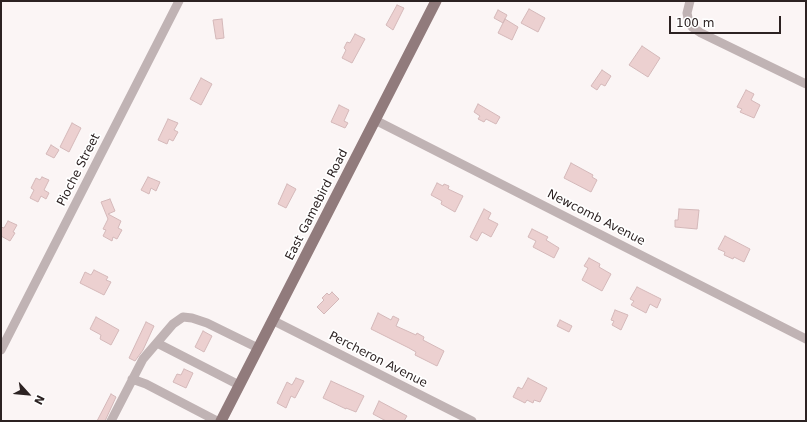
<!DOCTYPE html>
<style>
body{margin:0}
#map{position:relative;width:807px;height:422px;overflow:hidden;background:#fbf5f5;font-family:"DejaVu Sans",sans-serif}
canvas{display:block}
.frame{position:absolute;inset:0;border:2px solid #2c2222;pointer-events:none}
.north{position:absolute;left:8px;top:374px;width:40px;height:40px;-webkit-text-stroke:3px #fff;paint-order:stroke;rotate:117deg;font-size:11px;font-weight:700;line-height:16px;text-align:center;color:#2c2222}
.north::after{content:'';display:block;margin:auto;width:14px;height:18px;background:#2c2222;clip-path:polygon(50% 0,100% 100%,50% 72%,0 100%)}
.scale{position:absolute;left:669px;top:16px;width:112px;height:18px;box-sizing:border-box;border:2px solid #2c2222;border-top:0;padding-left:5px;font-size:12px;line-height:14px;white-space:nowrap;color:#2c2222;-webkit-text-stroke:3px #fff;paint-order:stroke}
</style>
<div id="map">
<canvas width="807" height="422"></canvas>
<div class="frame"></div>
<div class="north">N</div>
<div class="scale">100 m</div>
</div>
<script>
const g = document.querySelector('canvas').getContext('2d');
g.lineJoin = 'round';
function paint(path, color) { g.fillStyle = color; g.fill(path, 'evenodd'); }
const shape = rows => new Path2D(rows.map(r => 'M' + r).join(''));
function stroke(path, color, width, dash) { g.strokeStyle = color; g.lineWidth = width; g.lineCap = dash ? 'butt' : 'round'; g.setLineDash(dash || []); g.stroke(path); }
function drawText(font, color, halo, rows, align = 'center') {
  g.font = font + ' "DejaVu Sans",sans-serif'; g.lineWidth = 3.5; g.setLineDash([]); g.textBaseline = 'middle'; g.strokeStyle = halo; g.fillStyle = color; for (const [text, x, y, turn = 0] of rows) {
    g.save(); g.translate(x, y); g.rotate((+turn || 0) * Math.PI / 180); g.textAlign = isNaN(turn) ? turn : align; if (halo) g.strokeText(text, 0, 0); g.fillText(text, 0, 0); g.restore();
  }
}
const building = shape([
 [397,5,404,8,393,30,386,25,397,5],
 [529,9,545,18,538,32,521,23,529,9],
 [498,10,507,15,503,23,494,18,498,10],
 [222,19,224,38,216,39,213,20,222,19],
 [505,19,518,27,512,40,498,33,505,19],
 [355,34,365,39,352,63,342,58,346,50,344,48,347,42,350,43,355,34],
 [642,46,660,58,648,77,629,65,642,46],
 [602,70,611,76,605,86,601,84,597,90,591,86,602,70],
 [201,78,212,84,201,105,190,99,201,78],
 [746,90,754,94,751,100,760,105,754,118,740,112,742,109,737,107,746,90],
 [478,104,500,117,496,124,486,119,484,122,478,119,480,116,474,112,478,104],
 [339,105,349,110,344,121,348,123,345,128,331,122,339,105],
 [168,119,178,123,174,130,178,132,173,141,169,139,167,144,158,140,168,119],
 [72,123,81,128,69,152,60,147,72,123],
 [51,145,59,150,54,158,46,154,51,145],
 [571,163,593,175,592,177,597,180,591,192,564,178,571,163],
 [42,177,49,180,44,190,49,193,46,199,41,196,38,202,30,198,34,190,31,188,36,178,40,180,42,177],
 [148,177,160,182,156,191,151,188,149,194,141,190,148,177],
 [437,183,443,186,444,184,449,186,448,189,463,196,455,212,441,204,442,201,431,195,437,183],
 [287,184,296,189,286,208,278,204,287,184],
 [110,199,115,211,108,214,121,221,118,228,122,230,117,239,113,237,112,241,103,236,106,230,103,229,108,219,101,202,110,199],
 [484,209,491,213,488,219,498,224,491,237,482,232,477,241,470,237,484,209],
 [679,209,699,210,697,229,675,227,675,220,678,220,679,209],
 [8,221,17,225,13,232,15,233,10,241,1,236,1,227,4,228,8,221],
 [532,229,548,237,546,240,559,248,554,258,533,247,536,241,528,237,532,229],
 [725,236,750,249,744,262,734,257,733,259,724,255,725,252,718,249,725,236],
 [589,258,600,264,599,267,611,274,602,291,582,280,588,268,584,266,589,258],
 [94,270,108,277,106,280,111,282,104,295,80,283,85,272,91,275,94,270],
 [637,287,661,299,657,308,650,304,646,313,631,305,634,301,630,299,637,287],
 [332,292,339,299,324,314,317,307,324,300,322,298,327,293,329,295,332,292],
 [615,310,628,315,621,330,612,325,614,321,611,320,615,310],
 [378,313,391,320,393,316,399,319,396,326,416,335,417,333,424,337,423,340,444,351,437,366,415,355,416,352,409,348,371,329,378,313],
 [96,317,119,330,111,345,100,339,101,335,90,329,96,317],
 [560,320,572,326,569,332,557,326,560,320],
 [146,322,154,326,143,350,135,361,129,358,146,322],
 [203,331,212,336,204,352,195,347,203,331],
 [184,369,193,373,186,388,173,382,177,374,181,375,184,369],
 [296,378,304,381,295,398,291,396,286,408,277,403,287,382,292,385,296,378],
 [528,378,547,388,540,402,534,400,533,403,527,400,525,403,513,397,518,387,522,389,528,378],
 [331,381,364,396,356,412,346,408,346,409,323,398,331,381],
 [111,394,116,397,105,421,97,421,111,394],
 [379,401,407,416,404,421,386,421,373,414,379,401]
]);
const minor = shape([
 [690,1,687,13,688,18,692,27,701,33,806,84],
 [375,120,806,339],
 [272,320,472,421],
 [157,343,239,385],
 [1,350,179,1],
 [132,379,146,384,217,421],
 [111,421,143,359,173,324,183,317,192,318,207,323,258,348]
]);
const major = shape([
 [221,421,436,1]
]);
const streetNames = [
 ["Pioche Street",79,170,-63],
 ["East Gamebird Road",317,205,-63],
 ["Newcomb Avenue",596,218,27],
 ["Percheron Avenue",378,360,27]
];
paint(building, '#ecd0d0');
stroke(building, '#d4b8b9', 1);
stroke(minor, '#c0b3b4', 9);
stroke(major, '#917b7c', 11);
drawText('12px', '#2c2222', '#fff', streetNames);
</script>
